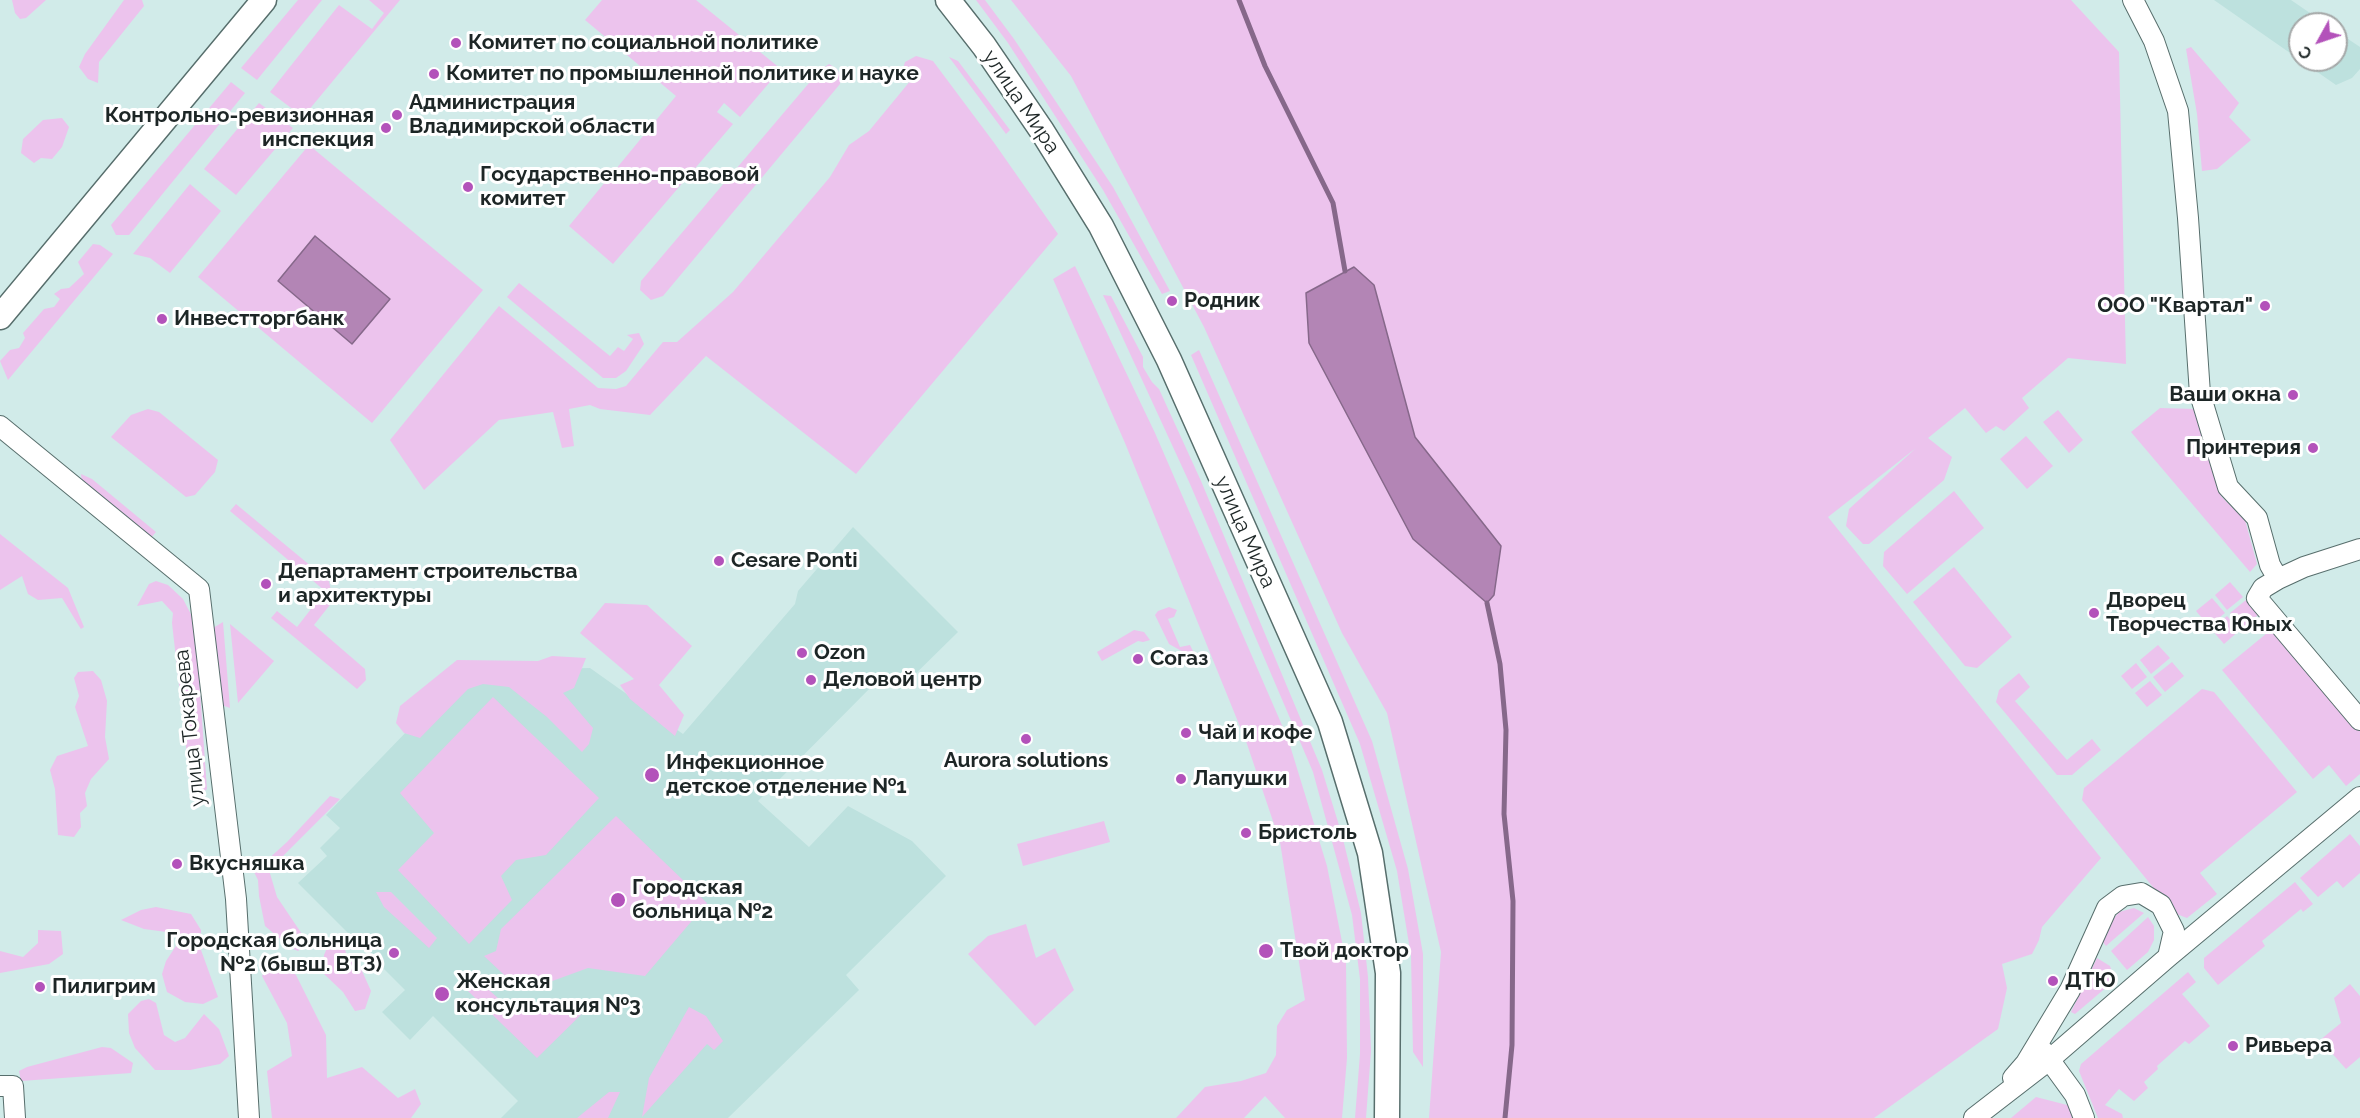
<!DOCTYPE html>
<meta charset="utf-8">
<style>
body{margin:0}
#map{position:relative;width:2360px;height:1118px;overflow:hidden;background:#d1ebe9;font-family:Raleway,sans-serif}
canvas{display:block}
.north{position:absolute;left:2288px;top:12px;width:60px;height:60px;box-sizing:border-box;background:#fff;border:2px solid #a5a8a8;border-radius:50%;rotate:230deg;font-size:16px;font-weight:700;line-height:24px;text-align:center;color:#1d2626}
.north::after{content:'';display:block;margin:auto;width:21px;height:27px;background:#b352ba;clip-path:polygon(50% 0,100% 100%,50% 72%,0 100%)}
</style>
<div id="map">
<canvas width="2360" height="1118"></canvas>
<div class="north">С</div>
</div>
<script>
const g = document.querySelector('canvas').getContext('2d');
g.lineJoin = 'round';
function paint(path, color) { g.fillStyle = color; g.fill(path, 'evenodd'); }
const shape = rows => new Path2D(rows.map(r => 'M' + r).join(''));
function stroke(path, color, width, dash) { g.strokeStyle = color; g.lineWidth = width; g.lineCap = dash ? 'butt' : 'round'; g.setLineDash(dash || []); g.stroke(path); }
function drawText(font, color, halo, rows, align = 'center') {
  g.font = font + ' Raleway,sans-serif'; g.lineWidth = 6; g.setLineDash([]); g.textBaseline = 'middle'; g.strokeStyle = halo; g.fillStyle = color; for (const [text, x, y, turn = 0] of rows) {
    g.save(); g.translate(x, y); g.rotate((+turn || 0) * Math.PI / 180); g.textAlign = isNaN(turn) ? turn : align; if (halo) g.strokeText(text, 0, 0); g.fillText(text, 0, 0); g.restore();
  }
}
const built = shape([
 [2214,0,2291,0,2326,24,2300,24,2300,60,2336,60,2336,31,2360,47,2360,69,2352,78,2336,85],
 [853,527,958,632,899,690,883,675,758,801,809,847,848,806,912,841,946,876,846,975,859,990,728,1118,501,1118,518,1101,433,1016,410,1040,382,1012,405,990,298,883,327,856,320,848,340,828,326,815,465,671,590,668,683,734,795,604,798,591]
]);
const green = shape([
 [12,0,46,0,26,18,20,19,15,13],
 [124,0,142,0,144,6,99,62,98,83,88,79,79,67,85,54],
 [298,0,322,0,257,80,241,68],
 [369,0,400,0,303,117,270,92,339,5,372,29,384,13],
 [602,0,696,0,781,69,740,117,724,103,717,112,733,124,613,264,569,226,676,96,585,20],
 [976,0,985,0,1014,39,1113,187,1170,291,1162,294,1103,190,1008,43],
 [1011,0,2071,0,2119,52,2126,364,2068,358,2022,398,2029,408,2004,431,1996,426,1986,433,1965,408,1928,438,1952,457,1944,480,1869,544,1863,544,1846,526,1849,509,1916,448,1828,517,2101,858,2042,927,2039,940,2032,954,2002,964,2007,988,1998,1029,1874,1118,1429,1118,1441,952,1387,713,1342,633,1204,327,1071,76],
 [2191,47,2239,103,2229,117,2251,140,2217,169,2202,171,2197,114,2186,49],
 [916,56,933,61,995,144,1058,234,856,474,706,356,650,415,600,409,590,405,569,409,574,446,562,448,553,412,499,420,424,490,390,440,499,306,598,388,616,389,626,386,663,342,677,342,733,292,830,177,849,145,869,131,911,80,902,72,905,62],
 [949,57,958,61,1010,130,1006,134],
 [829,64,837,69,841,77,840,84,663,296,651,300,640,290,641,281,820,70],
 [231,82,245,93,129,235,116,235,111,225],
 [259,103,293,128,236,195,204,169],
 [62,118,69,127,62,147,52,159,41,158,34,163,21,153,23,139,43,120],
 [309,145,483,290,372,423,198,277],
 [190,184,221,211,170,273,150,258,133,254],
 [93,244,100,245,113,254,8,380,0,361,10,350,19,348,25,338,23,333,44,309,54,307,60,299,54,294,61,289,69,288,84,274,78,262],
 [1075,266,1155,433,1288,739,1327,866,1346,962,1347,1058,1342,1118,1285,1118,1265,1096,1244,1118,1176,1118,1205,1087,1241,1081,1266,1073,1276,1055,1277,1026,1287,1010,1305,1000,1280,842,1247,744,1125,443,1053,279],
 [519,283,610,356,618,347,624,351,633,339,627,335,639,333,644,344,626,371,616,378,603,378,507,297],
 [1103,295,1111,296,1143,357,1143,367,1152,382,1159,389,1201,481,1322,770,1342,835,1361,913,1368,977,1371,1051,1366,1118,1355,1118,1360,1054,1360,979,1352,915,1313,772,1190,484],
 [1199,350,1372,741,1408,869,1423,954,1423,1067,1413,1052,1411,956,1397,871,1360,744,1191,355],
 [2160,408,2196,409,2221,496,2245,520,2257,564,2250,572,2131,432],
 [148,409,159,412,218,460,215,472,195,495,186,497,111,437,131,415],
 [2058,410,2083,440,2069,453,2043,422],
 [2026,436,2053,466,2027,489,2000,459],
 [81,474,92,479,156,532,149,540,82,482],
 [1954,491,1984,528,1907,594,1883,566,1884,552],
 [236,504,329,581,333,601,314,625,365,669,366,680,357,689,271,618,277,611,297,627,325,591,230,511],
 [0,534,68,588,84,627,81,629,79,626,62,598,38,600,28,594,22,576,0,590],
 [1954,567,2012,637,1977,668,1965,666,1913,602],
 [156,581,168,585,183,599,195,622,207,789,200,795,191,791,172,623,173,613,162,601,137,606,149,584],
 [2230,582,2243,597,2227,610,2215,595],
 [2212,598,2225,613,2209,626,2196,611],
 [2246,600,2258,615,2243,628,2230,613],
 [605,603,647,605,692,646,659,685,684,715,675,736,630,699,620,685,634,679,580,633],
 [1169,607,1177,610,1174,617,1168,619,1180,647,1190,645,1195,655,1194,658,1169,644,1155,615,1158,611],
 [2227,616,2240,630,2224,644,2211,629],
 [223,622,230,708,219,704,213,628],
 [230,624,274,661,238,703],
 [2272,629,2360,731,2360,774,2346,786,2329,765,2313,779,2222,670],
 [1134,630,1144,632,1150,640,1143,642,1138,641,1102,661,1097,652],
 [2158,645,2170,658,2151,674,2140,660],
 [552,656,586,658,574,688,563,693,593,728,589,744,582,752,547,717,509,687,483,684,468,689,420,738,404,733,396,723,400,706,457,660,538,661],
 [2172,662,2184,676,2165,692,2153,677],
 [2136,663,2147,677,2132,689,2121,676],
 [93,671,101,680,107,701,105,737,109,759,91,779,85,793,87,806,80,813,81,827,74,837,58,835,55,789,50,770,57,756,88,746,75,707,79,696,74,678,78,672],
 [2019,673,2030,687,2015,701,2067,760,2092,739,2101,750,2072,775,2057,775,1996,702,1999,690],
 [2150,681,2162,695,2147,707,2135,693],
 [2202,689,2214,692,2297,792,2200,873,2217,894,2187,918,2174,913,2082,800,2084,788],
 [493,697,599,798,546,855,516,860,501,876,512,900,469,944,398,870,434,833,400,793],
 [330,796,340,799,269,870,277,897,304,937,303,947,298,951,291,948,265,926,259,896,258,880,254,872,287,842],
 [616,816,707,903,645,976,588,968,544,984,517,987,484,956,496,951,501,929],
 [1104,821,1110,842,1023,866,1017,844],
 [2350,834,2360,846,2360,873,2343,888,2337,881,2318,897,2300,878],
 [2295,882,2313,904,2303,912,2301,909,2262,941,2265,946,2218,985,2204,968,2204,958],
 [376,892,391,892,437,938,429,948,384,907],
 [156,907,191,914,201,930,201,950,218,997,203,1004,185,1002,167,992,162,974,166,961,182,937,174,933,144,929,121,920,141,910],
 [2134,908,2144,913,2106,946,2102,941,2109,924,2119,912],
 [2148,917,2154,926,2154,940,2148,952,2127,970,2111,951],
 [1026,924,1036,958,1055,948,1074,990,1035,1026,968,954,988,936],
 [38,930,61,931,63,954,49,964,0,973,0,951,23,957,38,943],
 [333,934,342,938,346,953,358,962,371,991,365,1009,355,1011,343,992,324,974,324,955],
 [274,955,296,975,326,1035,327,1078,362,1067,398,1098,415,1089,421,1104,411,1118,272,1118,267,1071,292,1056,287,1023,262,976],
 [2097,958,2110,966,2115,980,2075,1014,2071,1012],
 [2188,972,2196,982,2182,994,2210,1026,2189,1044,2185,1041,2157,1066,2158,1069,2144,1082,2148,1088,2134,1101,2119,1089,2105,1105,2122,1114,2123,1118,2098,1118,2079,1071,2081,1064],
 [480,982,508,1007,534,1009,566,999,596,1000,537,1058,468,991],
 [2350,984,2360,996,2360,1057,2346,1069,2320,1040,2341,1023,2334,998],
 [149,999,156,1003,164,1035,175,1042,185,1038,204,1014,219,1029,229,1056,220,1064,190,1070,155,1070,135,1048,129,1033,128,1014,141,1001],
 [689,1007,706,1016,723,1041,714,1050,707,1044,642,1117,649,1078],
 [102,1047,111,1048,133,1063,131,1073,21,1081,19,1071,27,1067],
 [609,1092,620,1092,608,1118,577,1118],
 [2036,1097,2071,1106,2075,1118,2011,1118]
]);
const water = shape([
 [315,236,390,299,352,344,278,281,315,236],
 [1354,267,1374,285,1415,437,1501,546,1494,595,1487,603,1413,539,1309,343,1306,293,1354,267]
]);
const stream = shape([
 [1239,0,1265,66,1333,203,1345,271],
 [1487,603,1500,664,1506,730,1504,814,1513,901,1512,1045,1505,1118]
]);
const minor = shape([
 [2133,0,2154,41,2178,111,2188,218,2200,394,2228,487,2257,518,2270,565,2278,579],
 [0,426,199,589,236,899,249,1118],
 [2360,549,2304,567,2278,579,2263,588,2257,598,2360,720],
 [2043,1051,2075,1095,2084,1118],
 [2013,1078,2026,1063,2070,990,2107,908,2123,896,2141,893,2161,905,2174,931,2168,957],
 [0,1086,13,1086,15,1118],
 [1974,1118,2049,1060,2168,957,2360,797]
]);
const major = shape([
 [948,0,984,46,1042,131,1101,226,1169,360,1330,722,1370,853,1388,973,1387,1118],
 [0,317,264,0]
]);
const markers = [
 [456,43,6,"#b352ba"],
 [434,74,6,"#b352ba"],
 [397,115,6,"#b352ba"],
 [386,128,6,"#b352ba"],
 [468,187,6,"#b352ba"],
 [1172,301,6,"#b352ba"],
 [2265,306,6,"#b352ba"],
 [162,319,6,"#b352ba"],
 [2293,395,6,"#b352ba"],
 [2313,448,6,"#b352ba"],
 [719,561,6,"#b352ba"],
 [266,584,6,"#b352ba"],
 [2094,613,6,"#b352ba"],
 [802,653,6,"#b352ba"],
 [1138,659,6,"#b352ba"],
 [811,680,6,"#b352ba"],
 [1186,733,6,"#b352ba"],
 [1026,739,6,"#b352ba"],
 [652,775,8,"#b352ba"],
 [1181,779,6,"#b352ba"],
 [1246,833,6,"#b352ba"],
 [177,864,6,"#b352ba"],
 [618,900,8,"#b352ba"],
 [1266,951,8,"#b352ba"],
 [394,953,6,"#b352ba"],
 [2053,981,6,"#b352ba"],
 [40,987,6,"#b352ba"],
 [442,994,8,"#b352ba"],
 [2233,1046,6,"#b352ba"]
];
const poiNames = [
 ["Комитет по социальной политике",468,43],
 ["Комитет по промышленной политике и науке",446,74],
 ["Администрация",409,103],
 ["Владимирской области",409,127],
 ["Контрольно-ревизионная",374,116,"right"],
 ["инспекция",374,140,"right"],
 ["Государственно-правовой",480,175],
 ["комитет",480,199],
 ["Родник",1184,301],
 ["ООО \"Квартал\"",2253,306,"right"],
 ["Инвестторгбанк",174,319],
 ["Ваши окна",2281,395,"right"],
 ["Принтерия",2301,448,"right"],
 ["Cesare Ponti",731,561],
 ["Департамент строительства",278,572],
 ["и архитектуры",278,596],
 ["Дворец",2106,601],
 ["Творчества Юных",2106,625],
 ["Ozon",814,653],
 ["Согаз",1150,659],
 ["Деловой центр",823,680],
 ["Чай и кофе",1198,733],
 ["Aurora solutions",1026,761,"center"],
 ["Инфекционное",666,763],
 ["детское отделение №1",666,787],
 ["Лапушки",1193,779],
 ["Бристоль",1258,833],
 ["Вкусняшка",189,864],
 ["Городская",632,888],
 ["больница №2",632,912],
 ["Городская больница",382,941,"right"],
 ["№2 (бывш. ВТЗ)",382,965,"right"],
 ["Твой доктор",1280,951],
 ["ДТЮ",2065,981],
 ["Женская",456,982],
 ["консультация №3",456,1006],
 ["Пилигрим",52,987],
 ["Ривьера",2245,1046]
];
const streetNames = [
 ["улица Мира",1021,102,56],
 ["улица Мира",1245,532,66],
 ["улица Токарева",190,728,-96]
];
paint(built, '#bde1de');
paint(green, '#ecc3ed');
paint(water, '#b385b5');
stroke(water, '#86688a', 1.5);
stroke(stream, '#86688a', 5);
stroke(minor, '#576e6c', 22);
stroke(major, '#576e6c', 27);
stroke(minor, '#fff', 20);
stroke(major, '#fff', 24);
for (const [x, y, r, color] of markers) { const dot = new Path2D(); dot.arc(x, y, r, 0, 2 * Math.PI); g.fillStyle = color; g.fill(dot); stroke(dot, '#fff', 2); }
drawText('bold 21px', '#1d2626', '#fff', poiNames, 'left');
drawText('21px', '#1d2626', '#fff', streetNames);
</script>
